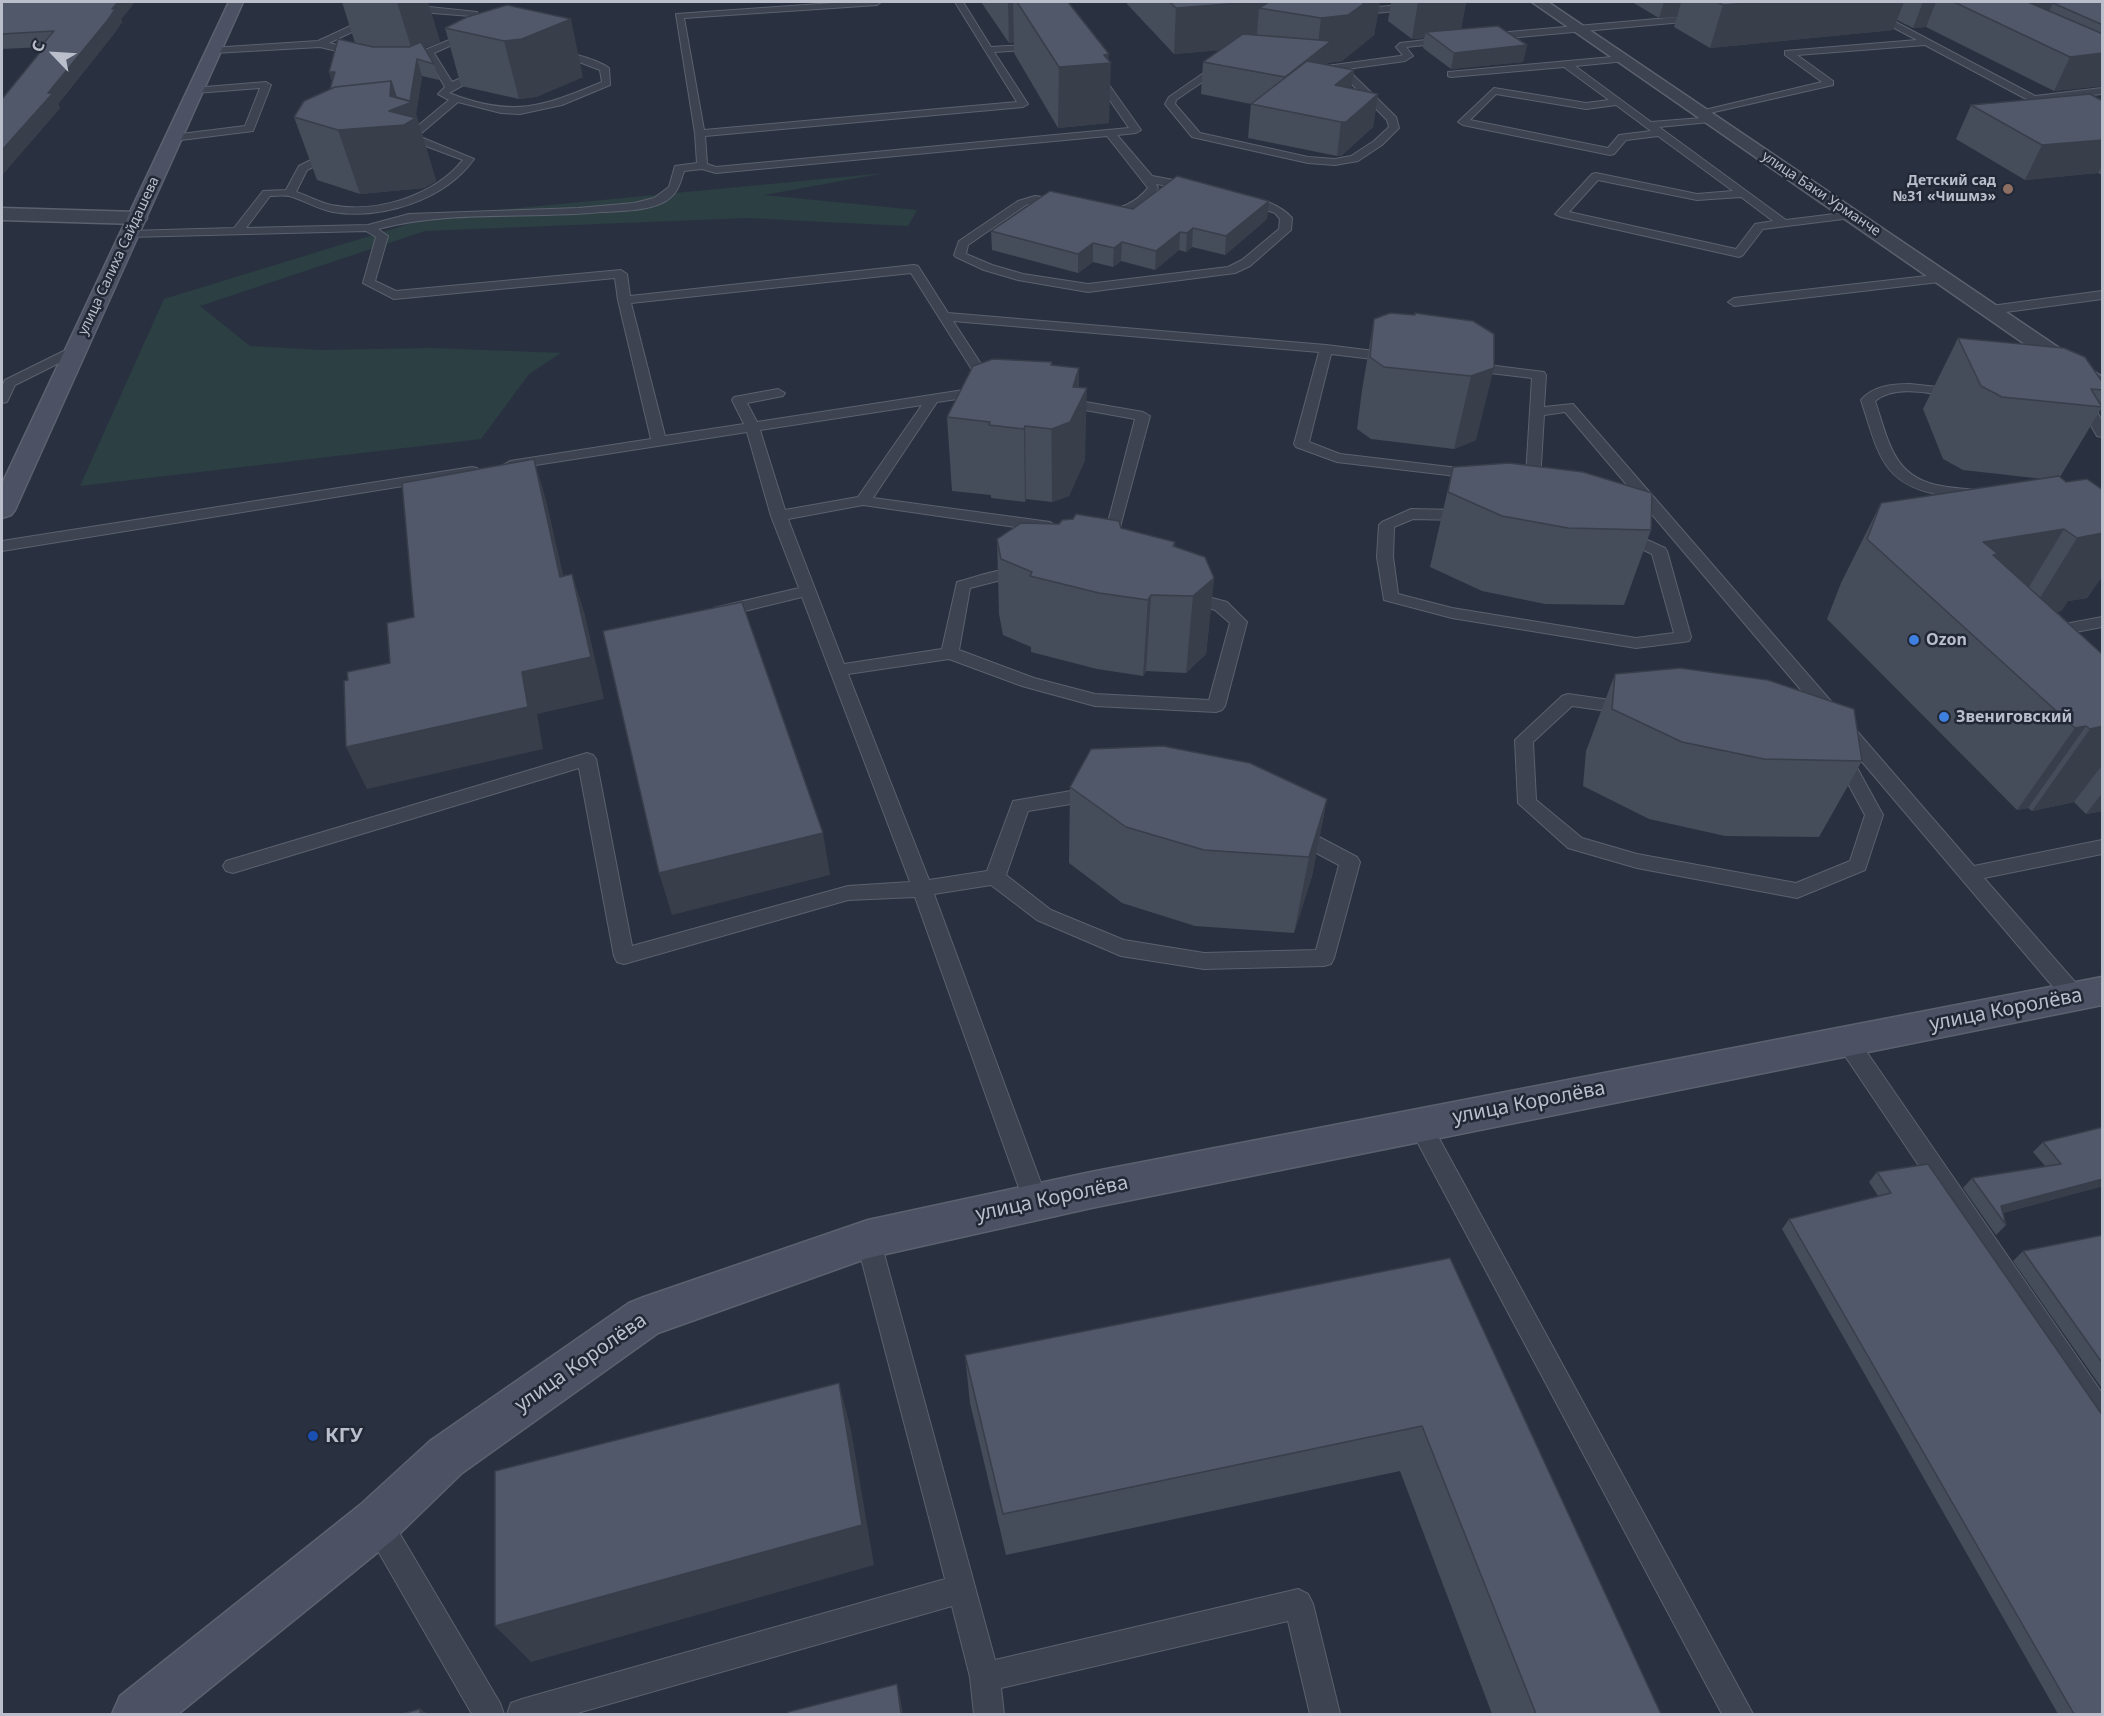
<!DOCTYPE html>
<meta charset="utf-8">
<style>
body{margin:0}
#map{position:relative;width:2104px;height:1716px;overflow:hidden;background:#293141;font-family:"Noto Sans",sans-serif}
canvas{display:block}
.frame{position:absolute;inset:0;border:3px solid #babfcb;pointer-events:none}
.north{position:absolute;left:24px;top:24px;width:60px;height:60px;-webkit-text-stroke:4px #222836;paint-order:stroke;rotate:295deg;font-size:16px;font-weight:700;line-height:24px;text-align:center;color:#babfcb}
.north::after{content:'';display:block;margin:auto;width:21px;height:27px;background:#babfcb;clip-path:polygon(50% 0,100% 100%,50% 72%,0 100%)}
</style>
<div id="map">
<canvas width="2104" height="1716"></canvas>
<div class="frame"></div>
<div class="north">С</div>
</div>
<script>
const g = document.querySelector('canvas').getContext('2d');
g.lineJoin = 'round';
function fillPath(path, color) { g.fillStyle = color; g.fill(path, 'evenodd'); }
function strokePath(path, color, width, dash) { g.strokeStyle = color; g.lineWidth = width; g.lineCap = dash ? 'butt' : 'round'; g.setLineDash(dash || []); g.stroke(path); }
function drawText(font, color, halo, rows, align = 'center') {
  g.font = font + ' "Noto Sans",sans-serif'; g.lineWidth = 5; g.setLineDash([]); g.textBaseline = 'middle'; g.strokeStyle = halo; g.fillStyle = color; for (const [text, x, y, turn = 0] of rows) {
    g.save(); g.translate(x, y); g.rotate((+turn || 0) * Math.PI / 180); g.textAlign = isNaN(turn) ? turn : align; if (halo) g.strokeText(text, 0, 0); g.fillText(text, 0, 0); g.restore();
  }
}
fillPath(new Path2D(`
 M885,173L764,195L917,210L908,226L746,218L425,231L200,306L250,346L321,350L431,348L561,353L529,374L481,439L80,486L164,299L435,216Z`), '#2c3f43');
const lane = new Path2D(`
 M848,2H881L877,5L684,18L704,130L1017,102L955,2H963L991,47L1043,44V48L1040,49L994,52L1028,104L1023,107L705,136L707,164L716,167L1129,128L1089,70L1094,67L1097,68L1141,130L1136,133L1117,135L1152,176L1195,184L1200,187L1195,190L1156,184L1158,188C1146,206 1125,221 1102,216V212C1121,208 1135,204 1148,188L1107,136L716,173L702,169L684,171C680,185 676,197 662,203C645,211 621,211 602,212C529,219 449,210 378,229L388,236L375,281L396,291L621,270L627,274L630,296L914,265L918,266L948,313L1326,345L1544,372L1546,375L1544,407L1573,404L1974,866L2102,840V854L1984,878L2082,990L2085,996L2082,1002L2074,1004L2066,1002L1565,412L1544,415L1540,481L1533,485L1337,462L1296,447L1294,444L1319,352L953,321L998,390L991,394L937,402L873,498L1050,522L1058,527L1050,532L863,505L788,519L844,664L942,649L957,582C973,578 1022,560 1033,572L1031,575L1009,578L970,588L959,650L1034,678L1095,694L1209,700L1230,623L1215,610L1180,599L1178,596L1180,593L1186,591L1227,602L1247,622L1225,706L1222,710L1216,712L1095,706L1022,686L949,659L848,674L929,880L987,871L1013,801L1094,787L1101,789L1103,794L1101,799L1028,811L1006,875L1051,910L1124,940L1204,953L1316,950L1339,865L1288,838L1285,833L1288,828L1295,826L1302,828L1357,857L1360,862L1334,958L1331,964L1324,966L1204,969L1121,956L1037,920L991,885L934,894L1048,1202L1044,1210L1036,1213L1028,1210L1024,1202L915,897L848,900L624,964L617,962L614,956L579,768L233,873L226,871L223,866L226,861L587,753L593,755L596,759L632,946L848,886L910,882L802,597L720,617L712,612L714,608L799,588L771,516L747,432L510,469L503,465L510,461L651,439L618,300L615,278L394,299L363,283L376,237L366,231L129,237L123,234L129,231L234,228L263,191L286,190L299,166L348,141L408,134L449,100L438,94L445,87L427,56L414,61H378L320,47L214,53L209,50L211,48L318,41L383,11L420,6L477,12L485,30L434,53L452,82L479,70L487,72L449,93C513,118 542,107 602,82L600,70L574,60L550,57L548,55C560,47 598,60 609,68L610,85L562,105L520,114L501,113L458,102L418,136L474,159C445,200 382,220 333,212C317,209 304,200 289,196C283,195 276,196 270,196L246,228L368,225L409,214L578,208L634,203L654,198L669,187L675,166L697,163L695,133L676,14ZM420,12L471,16L476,29L413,55H378L329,43L385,16ZM410,140L463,160C434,196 376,214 331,205C319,202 308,196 296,192L307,170L355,146ZM911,273L983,387L757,422L747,403L783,396L785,393L778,389L734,397L732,400L744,424L665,436L631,303ZM1331,354L1532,378L1526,476L1340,454L1309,442ZM922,405L858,497L785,510L760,430Z
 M1414,4L1418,7L1417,9L1354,15L1350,12L1354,9Z
 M1871,9L2035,96L2102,88V94L2030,101L1925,45L1797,55L1833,81V85L1701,115L1696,112L1822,82L1785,55V51L1917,40L1868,14V10Z
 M1702,15L1705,16V20L1486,40L1482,37L1486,34Z
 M1451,37L1456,40L1454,42L1406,47L1413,56L1405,61L1347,69L1396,117L1399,128L1382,145L1358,161L1335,165L1308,163L1192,137L1165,104L1169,97L1221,61H1227V65L1176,100L1175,104L1200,133L1308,157L1335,159L1351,156L1374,141L1389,127L1387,120L1338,70L1315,73L1312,72V68L1400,56L1403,55L1396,47L1400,43Z
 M1623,56L1626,57V61L1575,66L1651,122L1714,117L1715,119L1710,122L1659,127L1786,220L1851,212L1857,215L1851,218L1763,229L1743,255L1739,257L1561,217L1555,214L1557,212L1592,174L1596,173L1697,194L1733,191L1658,136L1626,140L1614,154L1610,155L1463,125L1458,122L1494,88L1586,103L1609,100L1564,67L1451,77L1448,76V72ZM1496,94L1586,109L1616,105L1651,131L1619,135L1608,148L1470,120ZM1598,180L1697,200L1741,197L1773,221L1755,224L1736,249L1569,212Z
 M266,82L271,85L253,131L173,141L168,138L173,135L245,126L260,88L196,93L193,92V88Z
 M1035,196L1063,200L1069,203C1058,210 1039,201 1026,205L968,245L966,254L992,265L1023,274L1088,284L1228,267L1242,260L1279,229L1280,219L1275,213L1240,201V197C1256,195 1282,206 1292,218L1291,230L1250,266L1235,273L1088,292L1018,280L984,270L956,257L954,255L959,241L1018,201Z
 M1944,274L1950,278L1948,281L1734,306L1728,302L1734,298Z
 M2102,291V299L1991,314L1985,310L1991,306Z
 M76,345L81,346L82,349L81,352L15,385L7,402L2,403V387L5,380Z
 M1910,384L1956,389L1963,393L1956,397C1930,394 1897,384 1875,401C1889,442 1893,478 1942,486C1956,489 1971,488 1984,492L1986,495L1984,498C1973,501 1959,498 1947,496C1882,487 1879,455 1861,400C1873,386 1892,384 1910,384Z
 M1062,398L1143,412L1150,416L1117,538L1100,539L1092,534L1095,531L1106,530L1135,419L1057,405L1055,402L1057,399Z
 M2086,400L2091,401L2102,421V437L2097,436L2079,404Z
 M472,467L477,468L479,471L477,474L2,551V541Z
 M1411,509L1505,511L1619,527L1665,548L1667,551L1691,637L1689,641L1683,642L1636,648L1452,618L1384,600L1377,557L1379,525L1382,522ZM1413,519L1505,521L1615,536L1652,554L1674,633L1636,638L1452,608L1398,594L1393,557L1394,527Z
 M2102,617V627L2049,637L2043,636L2041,632L2043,628L2049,627Z
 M1568,694L1805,728L1850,755L1883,815L1865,870L1797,898L1637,868L1568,848L1518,803L1515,740L1562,696ZM1572,706L1795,737L1837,763L1865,815L1850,861L1796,883L1637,854L1582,838L1536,800L1533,742Z
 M1847,1032L1855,1035L2102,1393V1428L2093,1424L1839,1047L1836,1041L1839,1035Z
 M1420,1115L1428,1118L1753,1714H1722L1412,1132L1409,1125L1412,1118Z
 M868,1228L877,1231L880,1239L995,1660L1298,1589L1308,1594L1313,1604L1340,1714H1310L1288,1621L1001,1688L1004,1714H974L970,1677L952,1606L574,1714H507L511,1703L522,1699L945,1579L856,1239L859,1231Z
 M377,1508L387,1512L500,1703L504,1714H472L367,1532L363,1522L367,1512Z`);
const street = new Path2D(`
 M1532,2H1548L2102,377V394L2094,392Z
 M2,208L137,212L144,214L147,218L144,222L137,224L2,220Z`);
const secondary = new Path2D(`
 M229,2H243L15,510L11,515L2,518V484Z
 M2102,977V1005L1091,1208L868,1258L658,1333L462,1473L394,1539L178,1714H112L120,1696L360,1505L430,1441L629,1303L644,1297L868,1220L1091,1172Z`);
strokePath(lane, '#5b616e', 2);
strokePath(street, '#5b616e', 3);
strokePath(secondary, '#5b616e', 3);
fillPath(lane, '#3d4351');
fillPath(street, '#3d4351');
fillPath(secondary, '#4c5263');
fillPath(new Path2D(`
 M2,2H135L121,19L122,22L113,35L58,104L60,108L2,175V99L43,48V47L2,49Z
 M342,2H428L440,42L424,48L434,64L439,80L422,76L416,114L436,181L424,188L360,194L317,180L294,117L330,89L332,81L329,72L355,43Z
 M981,2H1068L1109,60V123L1058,128L1014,53V43H1009Z
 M1127,2H1380L1374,35L1342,61L1328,63V65L1354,70L1351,88L1378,94L1373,127L1341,156H1337L1248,138L1251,104L1201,94L1203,62L1220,50L1174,54L1127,4Z
 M1391,2H1466L1461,29L1527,45L1523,62L1451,69L1423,48L1424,38L1412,39L1388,21Z
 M1632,2H2103V87L2102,86L2054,91L1926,27L1913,28L1897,20L1893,30L1710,48L1674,27L1677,17L1659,18Z
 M467,17L583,77L536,97L519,99L461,86L445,28Z
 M2103,101V176L2098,173L2025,180L1956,139L1971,105Z
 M1269,201L1267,219L1225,255L1192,247L1186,252L1179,250L1155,270L1121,261L1113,267L1093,262L1078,273L992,250L991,231L1133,209Z
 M1374,319L1473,321L1476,440L1454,449L1371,439L1357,429L1362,390Z
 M1958,338L2103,383V399L2100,404L2102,407L2060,477L2066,482L2103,490V575L2087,598L2068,601L2061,611L2057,612L2101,653L2103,652V811L2086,814L2074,802L2032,811L2028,808L2017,810L1827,619L1841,583L1881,503L2043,479L1963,470L1943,459L1923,409Z
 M1052,365L1079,368V387L1085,460L1069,496L1052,502L1026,499L1025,502L991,498V495L952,491L947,417Z
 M1453,467L1651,530L1624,605L1545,604L1482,591L1430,567Z
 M1121,528L1175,542V546L1214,578L1206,654L1186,673L1146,671L1143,676L1097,669L1031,652V647L1003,635L999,614L997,539Z
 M1615,674L1862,761L1819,837L1725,836L1649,819L1583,786L1586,751Z
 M1070,787L1327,799L1312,876L1294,933L1195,926L1122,903L1069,863Z
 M2103,1127V1186L2003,1213L2006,1225L1996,1235L1963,1188L1972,1178L2045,1166L2033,1152L2043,1142Z
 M1928,1164L2103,1714H2058L1782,1229L1789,1219L1878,1196L1869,1182L1877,1172Z
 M2103,1235V1390L2013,1261L2023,1251Z
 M1450,1258L1661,1714H1492L1400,1471L1006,1555L970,1403L965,1355Z`), '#454c5a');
fillPath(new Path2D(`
 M118,2H135L121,19L122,22L113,35L58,104L60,108L2,175V150L48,93Z
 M397,2H428L440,42L413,53Z
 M1008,2H1013L1014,43H1009Z
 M1206,2H1341L1259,8L1256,47L1174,54L1176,8Z
 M1366,2H1380L1374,35L1342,61L1328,63L1327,73L1285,77L1317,53L1321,18Z
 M1418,2H1466L1460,34L1426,32L1424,38L1412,39Z
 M1664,2H1681L1677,17L1659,18Z
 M1717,2H1904L1893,30L1710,48L1723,5Z
 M1923,2H1936L1926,27L1913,28Z
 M2026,2H2080L2053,3L2043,24Z
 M571,19L583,77L536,97L519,99L504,41Z
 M1527,45L1523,62L1451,69L1454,53Z
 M2103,53L2102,86L2054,91L2070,57Z
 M1109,54L1108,63H1111L1109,123L1058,128L1059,67L1104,55Z
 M417,59L422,76L416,114L436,181L424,188L360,194L338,130L390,96L391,81Z
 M1354,70L1349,102L1335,85Z
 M329,72H335V89Z
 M1378,94L1373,127L1341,156H1337L1341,122Z
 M2103,140V164L2098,173L2025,180L2042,145Z
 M1269,201L1267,219L1225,255L1226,236Z
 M1193,228L1192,247L1186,252L1187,233Z
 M1180,232L1179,250L1155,270L1156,251Z
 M1122,242L1121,261L1113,267L1114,248Z
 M1093,243V262L1078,273V254Z
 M1052,362V429L1073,387L1079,368V405L1087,388L1085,460L1069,496L1052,502L1051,365Z
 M1494,368L1476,440L1454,449L1471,376Z
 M1025,426L1026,499L1025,502L1024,429Z
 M534,459L546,500L573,618L560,577Z
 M2103,527V575L2087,598L2068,601L2061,611L2027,619L2077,538Z
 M2064,529L2015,610L1983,542Z
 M572,574L585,615L604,699L537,714L543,749L367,789L346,747L522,672Z
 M1214,578L1206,654L1186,673L1193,596Z
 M1151,595L1146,671L1143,676L1148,600Z
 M2086,726L2028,808L2017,810L2075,728Z
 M2103,726V764L2074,802L2032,811L2090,729Z
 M2103,792V811L2086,814Z
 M1327,799L1312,876L1294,933L1309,857Z
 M823,833L830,875L672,915L659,873Z
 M2103,1179V1186L1998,1214L2001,1206Z
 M839,1383L851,1430L874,1565L531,1662L495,1626Z
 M897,1684L900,1697L903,1714H901Z
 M420,1709L428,1714H420Z`), '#383e4a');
const building = new Path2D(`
 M2,2H118L112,9L116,8L107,21L48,93H53L2,150V99L46,45H42L54,31L2,34Z
 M1017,2H1068L1109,54L1104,55L1111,63L1059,67Z
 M1170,2H1253L1176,8Z
 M1269,2H1366L1348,15L1321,18L1259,8Z
 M1717,2H1759L1723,5Z
 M1954,2H2028L2103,34V53L2070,57Z
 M2066,2H2103V25L2053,3Z
 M507,5L571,19L522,39L504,41L445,28L467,17Z
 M1498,26L1527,45L1454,53L1426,32Z
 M1243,34L1331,41L1285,77L1203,62Z
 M338,39L373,47H409L421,42L434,64L417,59L410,101L396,97L391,81L335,87L330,89L335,72H329Z
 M1307,61L1354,70L1335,85L1378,94L1346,122H1341L1251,104Z
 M391,81L390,96L412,102L389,111L416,118L404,125L338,130L294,117L304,101L335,87Z
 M2090,94L2103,101V140L2042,145L1971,105Z
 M1177,176L1269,201L1226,236L1193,228L1187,233L1180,232L1156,251L1122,242L1114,248L1093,243L1078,254L991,231L1050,191L1133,209Z
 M1390,313L1415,315V313L1473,321L1494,334V368L1471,376L1384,367L1370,357L1374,319Z
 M1958,338L2064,348L2085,357L2103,383V390L2091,389L2102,407L2002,397L1981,386Z
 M993,359L1052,362L1051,365L1079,368L1073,387L1087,388L1070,422L1052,429L1025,426L1024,429L989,425L990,422L947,417L973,366Z
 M534,459L560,577L572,574L591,657L522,672L528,707L346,747L344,681L348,680L347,672L390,663L387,623L414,617L402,483Z
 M1509,463L1583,472L1652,493L1651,530L1568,528L1502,516L1448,492L1453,467Z
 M2059,476L2066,482L2087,479L2103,490V533L2077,538L2064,529L1983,542L1998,554L1993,555L2101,653L2103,652V726L2090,729L2086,726L2075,728L1867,539L1881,503Z
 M1076,514L1119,521L1121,528L1175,542L1173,546L1205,557L1214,578L1193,596L1151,595L1148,600L1099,593L1030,576L1032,572L1001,559L997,539L1021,523L1059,524L1062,520L1073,519Z
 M742,602L823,833L659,873L603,631Z
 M1680,668L1768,680L1854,709L1862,761L1764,759L1682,742L1612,709L1615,674Z
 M1163,746L1250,763L1327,799L1309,857L1204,850L1126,827L1070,787L1091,749Z
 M2103,1127V1179L2001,1206L2006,1225L1972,1178L2061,1164L2043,1142Z
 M1928,1164L2103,1416V1714H2074L1789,1219L1891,1193L1877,1172Z
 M2103,1235V1364L2023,1251Z
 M1450,1258L1661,1714H1536L1422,1426L1003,1514L965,1355Z
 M839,1383L862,1525L495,1626V1471Z
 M897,1684L901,1714H788V1712Z
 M420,1709V1714H402Z`);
fillPath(building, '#505869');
strokePath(building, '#383e4a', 1.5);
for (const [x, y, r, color] of [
 [2008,189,6,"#8d6e63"],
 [1914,640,6,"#3f7fe0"],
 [1944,717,6,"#3f7fe0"],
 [313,1436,6,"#1a4fb4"]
]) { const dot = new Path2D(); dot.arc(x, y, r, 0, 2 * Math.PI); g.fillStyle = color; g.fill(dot); strokePath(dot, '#222836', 2); }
drawText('bold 14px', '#babfcb', '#222836', [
 ["Детский сад",1996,181],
 ["№31 «Чишмэ»",1996,197]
], 'right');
drawText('14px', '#babfcb', '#222836', [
 ["улица Баки Урманче",1821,194,34],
 ["улица Салиха Сайдашева",119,256,-65]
]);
drawText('bold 16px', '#babfcb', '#222836', [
 ["Ozon",1926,640],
 ["Звениговский",1956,717]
], 'left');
drawText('20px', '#babfcb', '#222836', [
 ["улица Королёва",2006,1010,-11],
 ["улица Королёва",1529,1103,-11],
 ["улица Королёва",1052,1199,-12],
 ["улица Королёва",581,1363,-35]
]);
drawText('bold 20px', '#babfcb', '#222836', [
 ["КГУ",325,1436]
], 'left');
</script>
